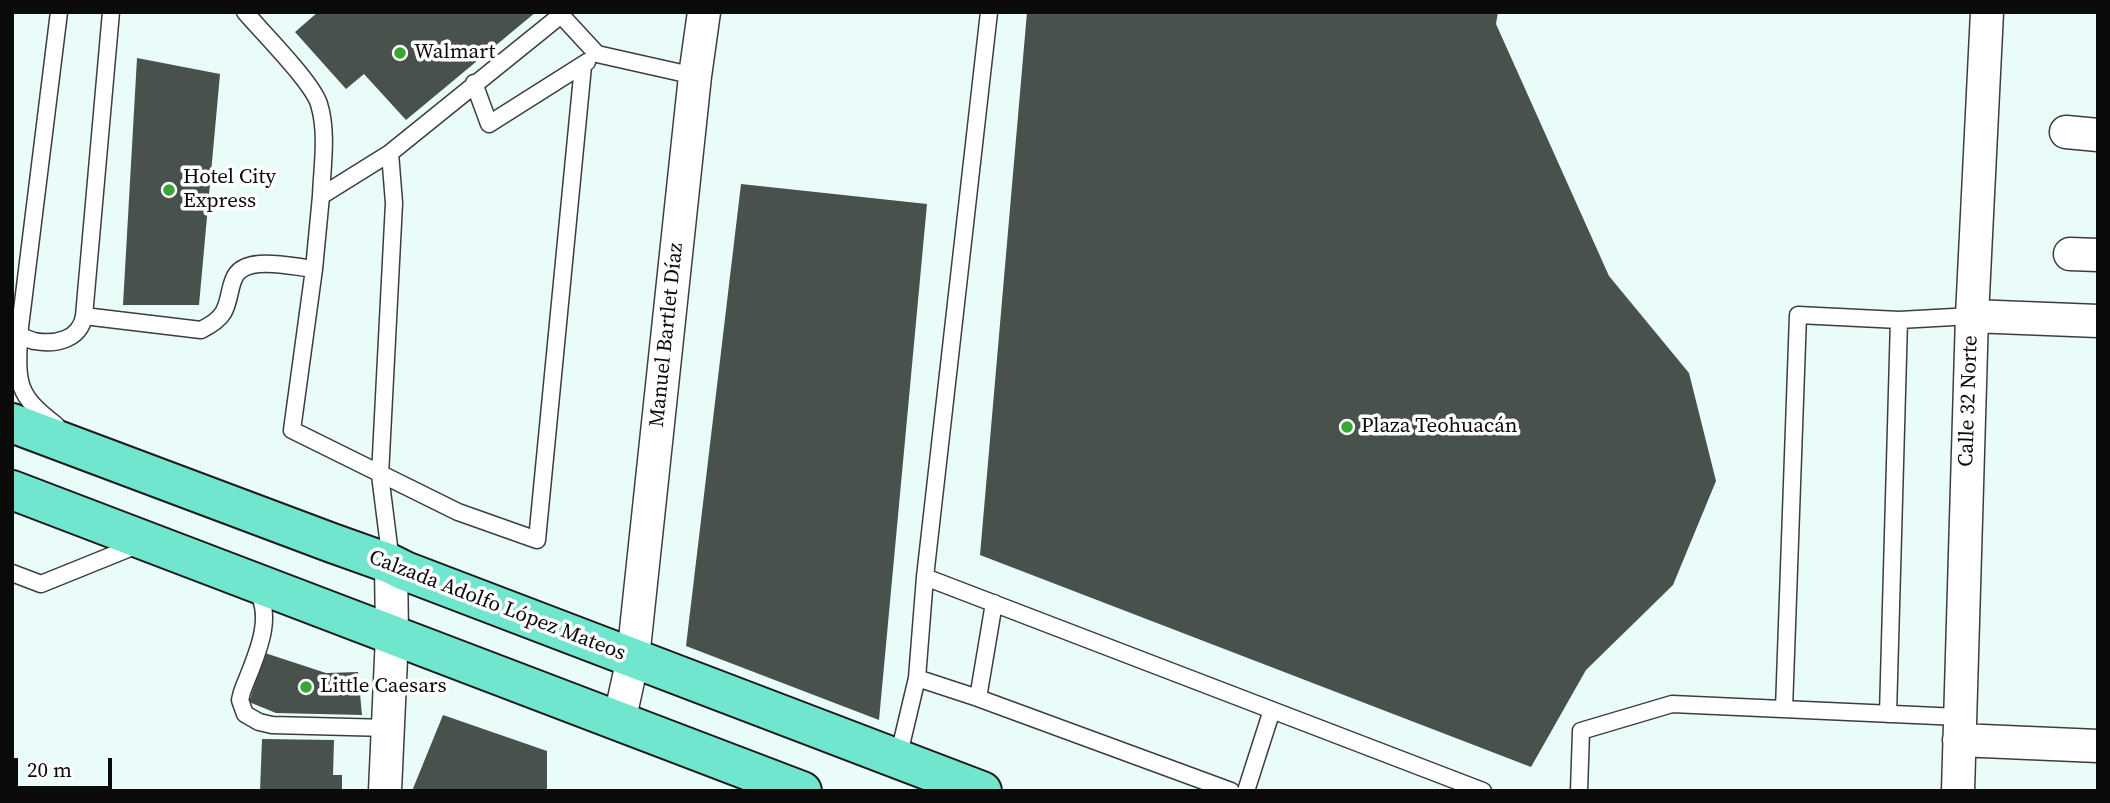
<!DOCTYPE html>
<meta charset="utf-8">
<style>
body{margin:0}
#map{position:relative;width:2110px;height:803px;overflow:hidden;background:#eafcf9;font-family:"Source Serif 4",serif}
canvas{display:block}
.frame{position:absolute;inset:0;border:14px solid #0a0a0a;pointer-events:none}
.scale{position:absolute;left:14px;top:758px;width:98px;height:32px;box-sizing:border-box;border:4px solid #0a0a0a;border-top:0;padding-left:9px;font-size:21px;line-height:24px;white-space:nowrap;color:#0a0a0a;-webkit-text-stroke:5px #fff;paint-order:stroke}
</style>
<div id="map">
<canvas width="2110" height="803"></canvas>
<div class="frame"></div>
<div class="scale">20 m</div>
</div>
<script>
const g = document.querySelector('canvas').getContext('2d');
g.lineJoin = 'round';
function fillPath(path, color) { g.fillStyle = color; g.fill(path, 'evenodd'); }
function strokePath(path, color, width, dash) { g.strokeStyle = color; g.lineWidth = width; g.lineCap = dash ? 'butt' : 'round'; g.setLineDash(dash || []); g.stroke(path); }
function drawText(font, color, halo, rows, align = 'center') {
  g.font = font + ' "Source Serif 4",serif'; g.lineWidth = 7; g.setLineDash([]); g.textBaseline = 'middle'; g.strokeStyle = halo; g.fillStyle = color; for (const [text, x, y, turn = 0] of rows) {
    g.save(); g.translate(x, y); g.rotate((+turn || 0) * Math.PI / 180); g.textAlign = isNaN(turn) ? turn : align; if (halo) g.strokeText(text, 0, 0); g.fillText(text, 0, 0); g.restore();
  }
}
fillPath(new Path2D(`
 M318,12H536L406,120L364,74L346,89L295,32Z
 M1027,12H1498L1496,24L1609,276L1689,373L1716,481L1673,585L1586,670L1531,767L980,555Z
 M137,58L220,74L199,305H123Z
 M741,184L927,204L879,720L686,646Z
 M265,653L326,673L358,672L362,715L276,713L249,702Z
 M443,715L547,751V791H412Z
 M262,739L334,740L333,775H342V791H260Z`), '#48514c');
const service = new Path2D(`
 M245,12C263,33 312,82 319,104C328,133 322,167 321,196
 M583,66L537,540L458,512L292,430L314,269L321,196L390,153L561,15L597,54L695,76
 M474,83L489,124L587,62
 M390,153L394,203L380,475L391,562
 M84,316L111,12
 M1899,320L1972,316
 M12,333C19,335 27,339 34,341C55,345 80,340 84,316L201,330C209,326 218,321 223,313C235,293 224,267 259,264C276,262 296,267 314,269
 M56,425C16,395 17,383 19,335L59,12
 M12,573L41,584L140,544
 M925,577L1483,791
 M254,587C278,616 253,662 242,692L240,700L245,714L259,722L272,725L388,728
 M917,678L978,698L1231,791
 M978,698L994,603
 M1784,709L1798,315L1899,320L1888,714
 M898,758L917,678L925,577L989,12
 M1246,791L1272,710
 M1579,791L1581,731L1672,704L1959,717`);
const minor = new Path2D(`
 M2066,132L2098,135
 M2070,254L2098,255
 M1972,316L2098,321
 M619,722L633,658L695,76L704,12
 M1959,740L2098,746
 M385,791L392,636L391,564
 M1958,791L1972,316L1987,12`);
const primary = new Path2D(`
 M12,423L332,543L391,564L405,571L982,791
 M12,490L802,791`);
strokePath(service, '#3d3d3d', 19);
strokePath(minor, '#3d3d3d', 35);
strokePath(primary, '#1b1b1b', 42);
strokePath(service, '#fff', 16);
strokePath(minor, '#fff', 32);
strokePath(primary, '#71e6cf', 38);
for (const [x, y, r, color] of [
 [400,53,7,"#36a636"],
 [169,190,7,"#36a636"],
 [1347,427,7,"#36a636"],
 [306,687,7,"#36a636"]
]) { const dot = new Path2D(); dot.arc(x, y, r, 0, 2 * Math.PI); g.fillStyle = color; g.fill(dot); strokePath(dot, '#fff', 2.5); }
drawText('21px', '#0a0a0a', '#fff', [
 ["Walmart",414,53],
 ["Hotel City",183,178],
 ["Express",183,202],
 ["Plaza Teohuacán",1361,427],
 ["Little Caesars",320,687]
], 'left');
drawText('21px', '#0a0a0a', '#fff', [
 ["Manuel Bartlet Díaz",667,335,-84],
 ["Calle 32 Norte",1969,401,-88],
 ["Calzada Adolfo López Mateos",497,606,21]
]);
</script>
